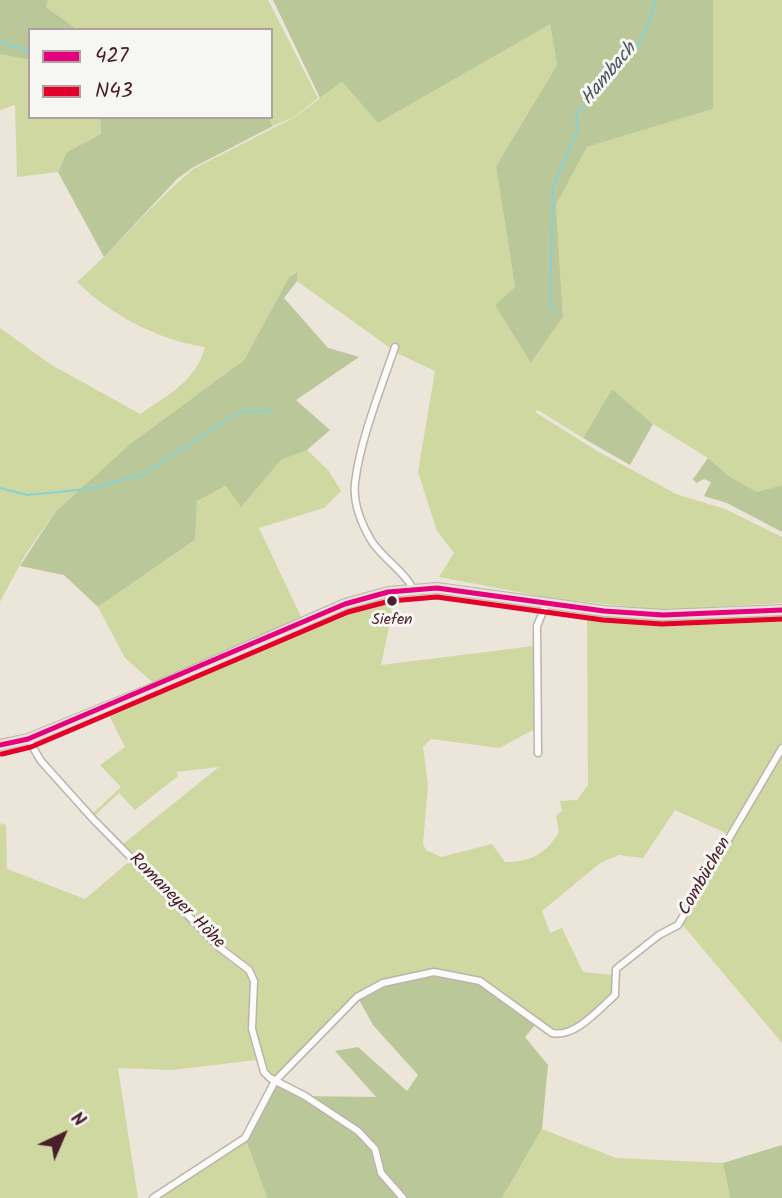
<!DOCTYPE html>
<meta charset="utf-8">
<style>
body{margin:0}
#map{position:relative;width:782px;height:1198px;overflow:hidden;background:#ebe5da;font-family:Kalam,sans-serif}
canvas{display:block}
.legend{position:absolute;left:28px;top:28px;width:245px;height:91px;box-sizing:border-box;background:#f6f6f2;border:2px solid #b1a0a2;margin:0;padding:9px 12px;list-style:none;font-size:21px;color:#4a1f2b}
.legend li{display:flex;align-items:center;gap:14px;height:35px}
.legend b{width:35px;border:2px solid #b1a0a2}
.north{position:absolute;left:28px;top:1100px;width:70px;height:70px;-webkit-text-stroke:5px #f6f6f2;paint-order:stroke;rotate:44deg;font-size:19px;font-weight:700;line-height:28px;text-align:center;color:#4a1f2b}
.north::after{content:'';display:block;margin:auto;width:24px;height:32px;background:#4a1f2b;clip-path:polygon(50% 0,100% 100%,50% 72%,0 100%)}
</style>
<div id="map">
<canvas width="782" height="1198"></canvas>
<ul class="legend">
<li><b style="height:9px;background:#e5007d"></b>427</li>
<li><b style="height:9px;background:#e4002b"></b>N43</li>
</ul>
<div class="north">N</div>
</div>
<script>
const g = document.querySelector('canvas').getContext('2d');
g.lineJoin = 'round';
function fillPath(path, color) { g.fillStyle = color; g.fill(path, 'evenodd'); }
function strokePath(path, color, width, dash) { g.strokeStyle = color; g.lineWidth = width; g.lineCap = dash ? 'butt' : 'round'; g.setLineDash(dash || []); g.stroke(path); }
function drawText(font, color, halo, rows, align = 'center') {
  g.font = font + ' Kalam,sans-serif'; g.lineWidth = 6; g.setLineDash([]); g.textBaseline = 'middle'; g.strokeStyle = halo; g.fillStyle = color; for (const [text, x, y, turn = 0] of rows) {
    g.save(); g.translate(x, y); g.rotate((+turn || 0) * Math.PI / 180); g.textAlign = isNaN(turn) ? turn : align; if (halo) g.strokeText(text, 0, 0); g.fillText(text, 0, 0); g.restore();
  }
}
fillPath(new Path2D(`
 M48,0H268L318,98L294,117L273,126L268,117H271V30H78L46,7Z
 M713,0H782V485L757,492L730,477L708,458L653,424L612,389L583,438L538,410L535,412L597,451L676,494L725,509L782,537V603L661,610L550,598L439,577L454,553L437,531L418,472L435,371L397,353L297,281L296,272L289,277L244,360L130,444L56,511L25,555L0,602V328L50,364L140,414C167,396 197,380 205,347C158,340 111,315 77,282C118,246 152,203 193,169L295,117L342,82L378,123L550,23L557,65L496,166L515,287L495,305L532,362L563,317L556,205L587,147L713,109Z
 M0,54L30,60V117H100L101,134L67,152L58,172L17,177L15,105L0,110Z
 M307,450L328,470L341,491L324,508L259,528L301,617L157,686L125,658L98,607L194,541L197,501L227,486L241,506L281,460Z
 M378,601L389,605L392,612L381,665L534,646L535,729L499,748L431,739L423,747L428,785L423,844L426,850L441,857L492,844L505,862C530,862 545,855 559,832L556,816L562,811L560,801L577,800L588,785L587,615L782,614V746L730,835L675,810L643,858L619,855L600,863L542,911L550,933L562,928L583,972L613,975L615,995C588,1017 572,1045 537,1022L357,996L277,1083L261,1057L253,1013L254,974L214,940L123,844L219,767L176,772L178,776L135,810L119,793L93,817L91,815L121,787L100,765L125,747L109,715L163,693L159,688L345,608Z
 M782,753V1043L681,923Z
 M0,823L6,825L7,869L85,899L131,860L245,968L251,984L248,1018L256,1060L172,1070L118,1068L138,1198H0Z
 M542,1129L616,1158L723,1163L730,1198H502Z
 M246,1140L267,1198H160L237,1147Z`), '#cfd8a0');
fillPath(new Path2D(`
 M0,0H48L46,7L78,30H30V60L0,54Z
 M273,0H713V109L587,147L556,205L563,317L531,363L495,305L515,287L496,166L557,65L550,24L378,123L342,82L320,98Z
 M100,117H268L273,126L192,168L177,179L104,257L58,172L67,152L101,134Z
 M297,272V281L284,298L328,348L359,357L296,400L330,430L307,450L281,460L241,507L226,486L197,501L195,540L98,607L64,575L20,566L56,511L130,444L244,360L289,277Z
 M612,389L653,424L630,465L583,438Z
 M708,458L730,477L757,492L782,485V532L727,503L704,496L711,482L704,479L696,483L693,479Z
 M434,974L481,983L536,1024L525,1037L548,1065L542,1129L502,1198H267L246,1140L277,1085L297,1096L376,1097L335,1051L358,1047L407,1091L418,1075L373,1025L358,998L383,984Z
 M782,1145V1198H730L723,1163Z`), '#bac899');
strokePath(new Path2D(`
 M0,42L30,51
 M555,313L550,305L553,187L578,129L576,114C605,81 651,47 654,0
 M0,488L27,495L87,489L142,475L239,412L273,410`), '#87d1d6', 2);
const street = new Path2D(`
 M395,347C381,388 360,440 355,483C353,502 361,523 371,540C380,556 408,575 412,588
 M28,739L41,761L93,819L220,948L249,970L254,981L252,1029L264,1072L270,1078L305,1096L358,1131L375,1149L381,1173L403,1198
 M538,753L537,626L547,602
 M153,1198L245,1138L275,1081L357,997L383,983L434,972L480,981L552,1033C575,1038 599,1009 615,995L616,969L659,935L678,925L782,748`);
const primary = new Path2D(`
 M0,745L28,739L156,687L345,604L388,592L437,588L604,611L663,615L782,610`);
strokePath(street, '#bbb4ad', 9);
strokePath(primary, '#bbb4ad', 12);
strokePath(street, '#fcfbf9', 6);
strokePath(primary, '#e8e2d6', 10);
strokePath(new Path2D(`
 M0,745L28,739L345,604L388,592L437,588L604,611L663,615L782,610`), '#e5007d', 5);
strokePath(new Path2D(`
 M2,754L31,747L348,612L390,601L437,597L603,620L662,624L782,619`), '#e4002b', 5);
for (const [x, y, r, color] of [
 [392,601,6,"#4a1f2b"]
]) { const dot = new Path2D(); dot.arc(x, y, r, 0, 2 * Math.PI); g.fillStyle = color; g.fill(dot); strokePath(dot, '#f6f6f2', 2.5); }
drawText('16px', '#4a1f2b', '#f6f6f2', [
 ["Siefen",392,621]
]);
drawText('18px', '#4a1f2b', '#f6f6f2', [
 ["Combüchen",706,877,-60],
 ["Romaneyer Höhe",176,902,45]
]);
drawText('italic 19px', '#4f525e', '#f6f6f2', [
 ["Hambach",610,75,-50]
]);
</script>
